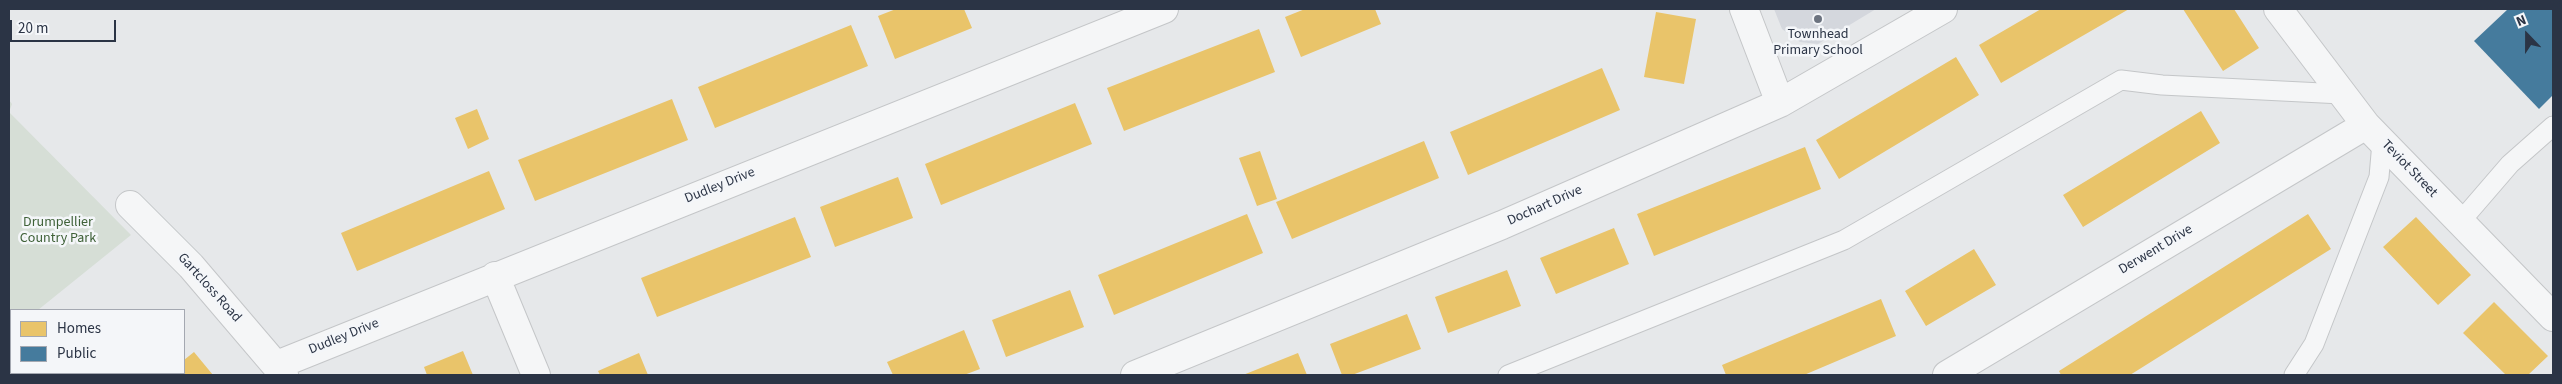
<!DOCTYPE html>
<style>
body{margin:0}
#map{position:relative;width:2562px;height:384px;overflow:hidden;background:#e6e8ea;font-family:"Source Sans 3",sans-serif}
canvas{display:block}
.frame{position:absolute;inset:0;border:10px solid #2b3445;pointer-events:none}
.legend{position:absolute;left:10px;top:309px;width:175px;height:65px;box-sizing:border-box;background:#f4f6f9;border:1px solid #a4a8b1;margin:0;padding:6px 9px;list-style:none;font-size:15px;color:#2b3445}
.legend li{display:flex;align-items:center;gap:10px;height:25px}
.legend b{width:25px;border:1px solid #a4a8b1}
.north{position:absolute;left:2502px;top:10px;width:50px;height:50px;-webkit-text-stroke:4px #f4f6f9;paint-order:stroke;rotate:338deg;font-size:14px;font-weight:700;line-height:20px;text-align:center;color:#2b3445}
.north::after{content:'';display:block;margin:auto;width:18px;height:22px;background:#2b3445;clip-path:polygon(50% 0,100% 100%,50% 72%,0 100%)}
.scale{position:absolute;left:10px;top:20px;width:106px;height:22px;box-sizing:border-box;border:2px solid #2b3445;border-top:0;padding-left:6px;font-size:15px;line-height:18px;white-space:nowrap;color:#2b3445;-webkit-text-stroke:4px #f4f6f9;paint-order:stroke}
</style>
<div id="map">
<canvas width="2562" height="384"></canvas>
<div class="frame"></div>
<ul class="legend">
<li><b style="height:14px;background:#e9c46a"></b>Homes</li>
<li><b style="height:14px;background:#457b9d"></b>Public</li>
</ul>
<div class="north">N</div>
<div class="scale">20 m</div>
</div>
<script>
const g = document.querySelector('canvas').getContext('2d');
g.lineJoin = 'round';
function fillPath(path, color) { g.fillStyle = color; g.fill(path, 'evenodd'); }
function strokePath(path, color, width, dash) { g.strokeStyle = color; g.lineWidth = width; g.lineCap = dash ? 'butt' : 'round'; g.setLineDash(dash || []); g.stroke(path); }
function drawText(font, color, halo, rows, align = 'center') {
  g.font = font + ' "Source Sans 3",sans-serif'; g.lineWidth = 5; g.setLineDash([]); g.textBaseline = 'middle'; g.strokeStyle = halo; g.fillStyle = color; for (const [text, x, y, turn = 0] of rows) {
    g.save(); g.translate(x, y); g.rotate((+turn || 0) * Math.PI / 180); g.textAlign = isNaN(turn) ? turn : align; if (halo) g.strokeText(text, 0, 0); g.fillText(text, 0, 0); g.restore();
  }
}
fillPath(new Path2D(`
 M1774,9H1876L1818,44L1800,42L1782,29Z`), '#d4d7dd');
fillPath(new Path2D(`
 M9,100L12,104L9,112L131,235L38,310H11V332L9,334Z`), '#d6ded6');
fillPath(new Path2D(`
 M896,9H964L972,28L895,59L878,16Z
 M1305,9H1375L1381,24L1301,57L1285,17Z
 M2041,9H2129L2001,83L1979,45Z
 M2183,9H2234L2259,48L2223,71Z
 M1656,12L1696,19L1684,84L1644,77Z
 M851,25L868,66L715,128L698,87Z
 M1259,29L1275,72L1124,131L1107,88Z
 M1956,57L1979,95L1839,179L1816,140Z
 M1602,68L1620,110L1468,175L1450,132Z
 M672,99L688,140L535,201L518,160Z
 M1075,103L1092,144L941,205L925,164Z
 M477,109L489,139L468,149L455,118Z
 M2201,111L2220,143L2083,227L2063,195Z
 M1424,141L1439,178L1292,239L1276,202Z
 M1805,147L1821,189L1654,256L1637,214Z
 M1260,151L1277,199L1257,206L1239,158Z
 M489,171L505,209L357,271L341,233Z
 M898,177L913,218L835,247L820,207Z
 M1247,214L1263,253L1114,315L1098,275Z
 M2308,214L2331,249L2130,375H2061L2059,371Z
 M795,217L811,257L657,317L641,278Z
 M2416,217L2471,275L2438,305L2383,247Z
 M1614,228L1629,264L1556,294L1540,258Z
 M1974,249L1996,285L1926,326L1905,291Z
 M1507,270L1521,306L1448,333L1435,297Z
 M1070,290L1084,327L1006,357L992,320Z
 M1881,299L1896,336L1804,375H1726L1722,365Z
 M2494,302L2548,356L2528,375H2506L2463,333Z
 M1407,314L1421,349L1352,375H1342L1330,344Z
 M964,330L980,369L964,375H893L887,362Z
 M463,351L473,375H427L424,367Z
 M194,352L213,375H166L169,373H184V360Z
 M639,353L648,375H600L598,371Z
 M1298,353L1307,375H1243Z`), '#e9c46a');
fillPath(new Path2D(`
 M2508,9H2553V95L2539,109L2474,41Z`), '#457b9d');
const lane = new Path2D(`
 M2460,222L2510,164L2553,126
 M1508,375L1844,240L2121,80L2162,85L2342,94
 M2294,375L2314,344L2379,177L2382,142`);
const street = new Path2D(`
 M1744,9L1780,103
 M2278,9L2366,125L2553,317
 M130,205L191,266L284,375
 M495,276L536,375
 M277,365L1164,9
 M1135,375L1502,225L1780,103L1943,9
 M1947,375L2366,125`);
strokePath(lane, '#c4c6c8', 21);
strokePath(street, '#c4c6c8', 30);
strokePath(lane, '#f5f6f7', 19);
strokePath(street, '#f5f6f7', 28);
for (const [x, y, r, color] of [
 [1818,19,5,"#6c737f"]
]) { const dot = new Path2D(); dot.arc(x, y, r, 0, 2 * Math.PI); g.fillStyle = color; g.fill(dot); strokePath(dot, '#f4f6f9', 2); }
drawText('14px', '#2b3445', '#f4f6f9', [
 ["Townhead",1818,35],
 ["Primary School",1818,51]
]);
drawText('14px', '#2b3445', '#f4f6f9', [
 ["Teviot Street",2409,169,46],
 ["Dudley Drive",720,186,-22],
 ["Dochart Drive",1545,206,-24],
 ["Derwent Drive",2156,250,-31],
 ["Gartcloss Road",209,288,48],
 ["Dudley Drive",344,337,-22]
]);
drawText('14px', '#3f6138', '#f4f6f9', [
 ["Drumpellier",58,223],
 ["Country Park",58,239]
]);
</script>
